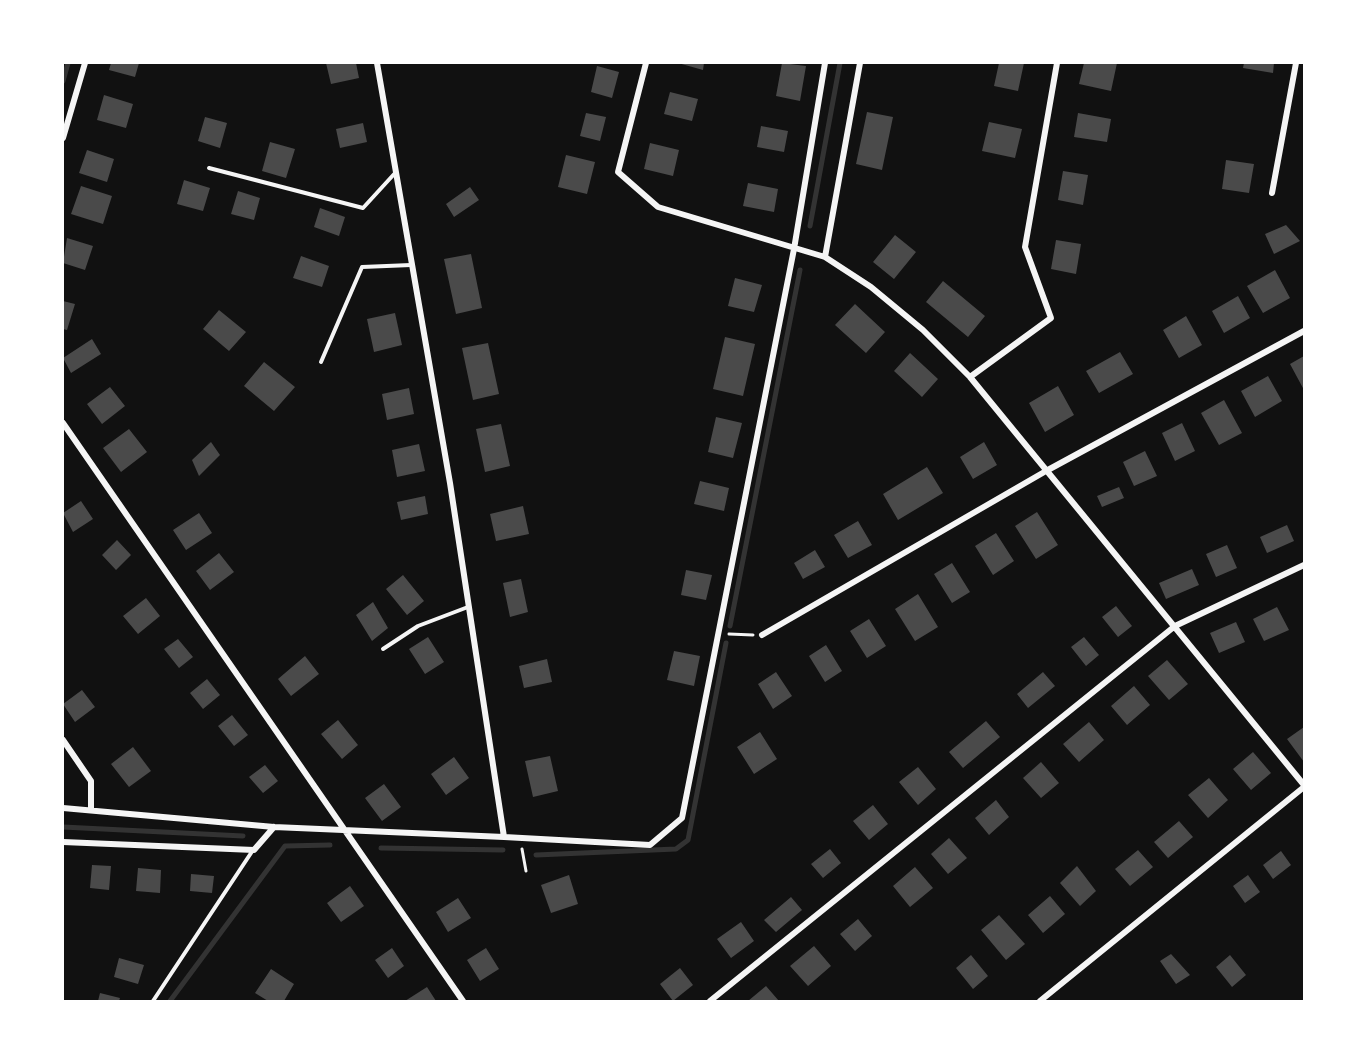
<!DOCTYPE html>
<style>
body{margin:0}
#map{position:relative;width:1367px;height:1064px;overflow:hidden;background:#111;font-family:"Roboto Condensed",sans-serif}
canvas{display:block}
.frame{position:absolute;inset:0;border:64px solid #fff;pointer-events:none}
</style>
<div id="map">
<canvas width="1367" height="1064"></canvas>
<div class="frame"></div>
</div>
<script>
const g = document.querySelector('canvas').getContext('2d');
g.lineJoin = 'round';
function strokePath(path, color, width, dash) { g.strokeStyle = color; g.lineWidth = width; g.lineCap = dash ? 'butt' : 'round'; g.setLineDash(dash || []); g.stroke(path); }
function fillPath(path, color) { g.fillStyle = color; g.fill(path, 'evenodd'); }
strokePath(new Path2D(`
 M63,81L68,63
 M810,226L840,63
 M730,626L800,270
 M63,827L243,836
 M381,848L503,850
 M536,855L676,849L688,840L726,643
 M170,1001L285,846L330,845`), '#333', 5);
fillPath(new Path2D(`
 M111,63H139L135,77L109,70Z
 M326,63H356L359,78L331,84Z
 M678,63H704L703,70Z
 M782,63L806,66L800,101L776,96Z
 M999,63H1024L1018,91L994,86Z
 M1084,63H1117L1111,91L1079,84Z
 M1244,63H1274L1273,73L1243,68Z
 M597,66L619,72L612,98L591,92Z
 M670,92L698,99L692,121L664,114Z
 M104,95L133,104L126,128L97,120Z
 M867,112L893,117L882,170L856,164Z
 M586,113L606,117L600,141L580,136Z
 M1078,113L1111,119L1107,142L1074,137Z
 M205,117L227,123L220,148L198,141Z
 M989,122L1022,129L1015,158L982,151Z
 M363,123L367,142L340,148L336,129Z
 M761,126L788,131L784,152L757,147Z
 M270,142L295,149L286,178L262,171Z
 M650,143L679,150L673,176L644,169Z
 M87,150L114,159L107,182L79,173Z
 M566,155L595,162L587,194L558,187Z
 M1226,160L1254,164L1249,193L1222,189Z
 M1063,171L1088,175L1083,205L1058,200Z
 M184,180L210,188L203,211L177,204Z
 M748,183L778,189L774,212L743,206Z
 M81,186L112,196L103,224L71,214Z
 M470,187L479,200L454,217L446,204Z
 M238,191L260,198L254,220L231,214Z
 M320,208L345,217L339,236L314,227Z
 M1286,225L1300,241L1274,254L1265,234Z
 M895,235L916,252L894,279L873,262Z
 M67,238L93,246L85,270L63,263Z
 M1056,240L1081,244L1076,274L1051,269Z
 M471,254L482,308L456,314L444,259Z
 M301,256L329,266L322,287L293,278Z
 M1275,270L1290,298L1263,313L1247,286Z
 M735,278L762,285L754,312L728,306Z
 M943,281L985,316L968,337L926,302Z
 M1238,296L1250,318L1224,333L1212,311Z
 M63,301L75,304L67,330L63,329Z
 M855,304L885,332L866,353L835,325Z
 M219,310L246,332L229,351L203,329Z
 M395,313L402,345L374,352L367,319Z
 M1186,316L1202,345L1179,358L1163,330Z
 M725,337L755,344L743,396L713,389Z
 M92,339L101,354L71,373L63,358Z
 M488,343L499,394L473,400L462,348Z
 M1120,352L1133,374L1099,393L1086,371Z
 M910,353L938,379L922,397L894,371Z
 M1304,356V390L1290,364Z
 M264,362L295,387L274,411L244,386Z
 M1268,376L1282,401L1255,417L1241,391Z
 M1058,386L1074,415L1045,432L1029,403Z
 M110,387L125,406L102,424L87,404Z
 M409,388L414,414L387,420L382,394Z
 M1224,400L1242,433L1219,445L1201,413Z
 M716,417L742,423L733,458L708,452Z
 M1182,423L1195,451L1175,461L1162,433Z
 M501,424L510,466L485,472L476,429Z
 M129,429L147,452L121,472L103,448Z
 M211,442L220,455L199,476L192,460Z
 M984,442L997,465L973,479L960,457Z
 M419,444L425,471L397,477L392,450Z
 M1145,451L1157,476L1134,486L1123,462Z
 M927,467L943,493L898,520L883,494Z
 M700,481L729,488L724,511L694,504Z
 M1119,487L1124,498L1102,507L1097,496Z
 M425,496L428,514L401,520L397,502Z
 M81,501L93,519L73,532L63,513Z
 M523,506L529,534L496,541L490,514Z
 M1037,512L1058,545L1036,559L1015,526Z
 M199,513L212,533L186,550L173,530Z
 M858,521L872,545L848,558L834,535Z
 M1287,525L1294,541L1267,553L1260,537Z
 M996,533L1014,561L993,575L975,546Z
 M117,540L131,555L116,570L102,555Z
 M1227,545L1237,568L1216,577L1206,554Z
 M815,550L825,567L803,579L794,563Z
 M219,553L234,572L210,590L196,571Z
 M952,563L970,592L952,603L934,574Z
 M1192,569L1199,585L1166,599L1159,583Z
 M686,570L712,575L706,600L681,595Z
 M403,575L424,601L407,615L386,589Z
 M521,579L528,612L510,617L503,583Z
 M918,594L938,627L915,641L895,609Z
 M146,598L160,616L138,634L123,616Z
 M373,602L388,628L372,641L356,615Z
 M1116,606L1132,626L1118,637L1102,617Z
 M1277,607L1289,630L1264,641L1253,619Z
 M869,619L886,646L867,658L850,631Z
 M1236,622L1245,642L1219,653L1210,633Z
 M428,637L444,662L425,674L409,649Z
 M1084,637L1099,655L1086,666L1071,647Z
 M178,639L193,657L179,668L164,649Z
 M826,645L842,671L825,682L809,656Z
 M674,651L700,656L694,686L667,680Z
 M305,656L319,674L291,696L278,679Z
 M547,659L552,682L524,688L519,666Z
 M1167,660L1188,684L1169,700L1148,676Z
 M776,672L792,696L773,709L758,684Z
 M1043,672L1055,686L1028,708L1017,694Z
 M207,679L220,695L203,709L190,693Z
 M1134,686L1150,705L1127,725L1111,706Z
 M82,690L95,707L75,722L63,704Z
 M232,715L248,735L234,746L218,726Z
 M338,720L358,745L342,759L321,734Z
 M986,721L1000,737L963,768L949,752Z
 M1089,722L1104,740L1079,762L1063,744Z
 M1304,727V762L1287,739Z
 M760,732L777,759L754,774L737,747Z
 M133,747L151,771L129,787L111,764Z
 M1253,752L1271,773L1251,790L1233,769Z
 M550,756L558,791L533,797L525,761Z
 M454,757L469,778L446,795L431,774Z
 M1041,762L1059,783L1041,798L1023,778Z
 M265,765L278,781L263,793L249,777Z
 M918,767L936,789L918,805L899,782Z
 M1209,778L1228,800L1208,818L1188,795Z
 M384,784L401,807L382,821L365,798Z
 M996,800L1009,817L989,835L975,818Z
 M873,805L888,824L869,840L853,821Z
 M1179,821L1193,837L1168,858L1154,842Z
 M949,838L967,858L948,874L931,854Z
 M830,849L841,863L823,878L811,864Z
 M1138,850L1153,867L1130,886L1115,869Z
 M1281,851L1291,865L1273,879L1263,865Z
 M92,865L111,866L109,890L90,888Z
 M1077,866L1096,891L1080,906L1060,883Z
 M915,867L933,888L910,907L893,886Z
 M138,868L161,870L160,893L136,891Z
 M191,874L214,876L212,893L190,891Z
 M569,875L578,904L551,913L541,885Z
 M1248,875L1260,892L1245,903L1233,886Z
 M350,886L364,906L341,922L327,903Z
 M1050,896L1065,914L1043,933L1028,915Z
 M791,897L802,910L776,932L764,920Z
 M458,898L471,918L448,932L436,912Z
 M999,915L1025,944L1006,960L981,930Z
 M858,919L872,936L855,951L840,934Z
 M741,922L754,941L731,958L717,939Z
 M814,946L831,966L808,986L790,966Z
 M392,948L404,966L388,978L375,960Z
 M486,948L499,969L480,981L467,960Z
 M1171,954L1190,975L1176,984L1160,961Z
 M971,955L988,976L973,989L956,968Z
 M1230,955L1246,975L1232,987L1216,967Z
 M119,958L144,965L138,984L114,977Z
 M680,968L693,985L673,1001L660,984Z
 M271,969L294,984L284,1001H268L255,993Z
 M766,986L779,1001H748Z
 M427,987L436,1001H405Z
 M100,993L120,998L119,1001H98Z`), '#4a4a4a');
strokePath(new Path2D(`
 M729,634L753,635
 M522,849L526,871`), '#f5f5f5', 3);
strokePath(new Path2D(`
 M209,168L363,208L396,172
 M321,362L362,267L411,265
 M383,649L418,626L468,607
 M153,1001L253,850`), '#f5f5f5', 4);
strokePath(new Path2D(`
 M646,63L618,172L658,207L825,257L871,287L923,330L970,377L1304,785
 M63,138L85,63
 M1272,193L1296,63
 M825,257L860,63
 M970,377L1051,318L1025,247L1057,63
 M63,423L463,1001
 M762,635L1046,471L1304,331
 M63,740L91,781V810
 M63,808L274,827L504,837L450,483L377,63
 M504,837L650,845L682,818L794,249L825,63
 M63,842L254,850L274,827
 M710,1001L1175,626L1304,565
 M1040,1001L1304,787`), '#f5f5f5', 6);
</script>
